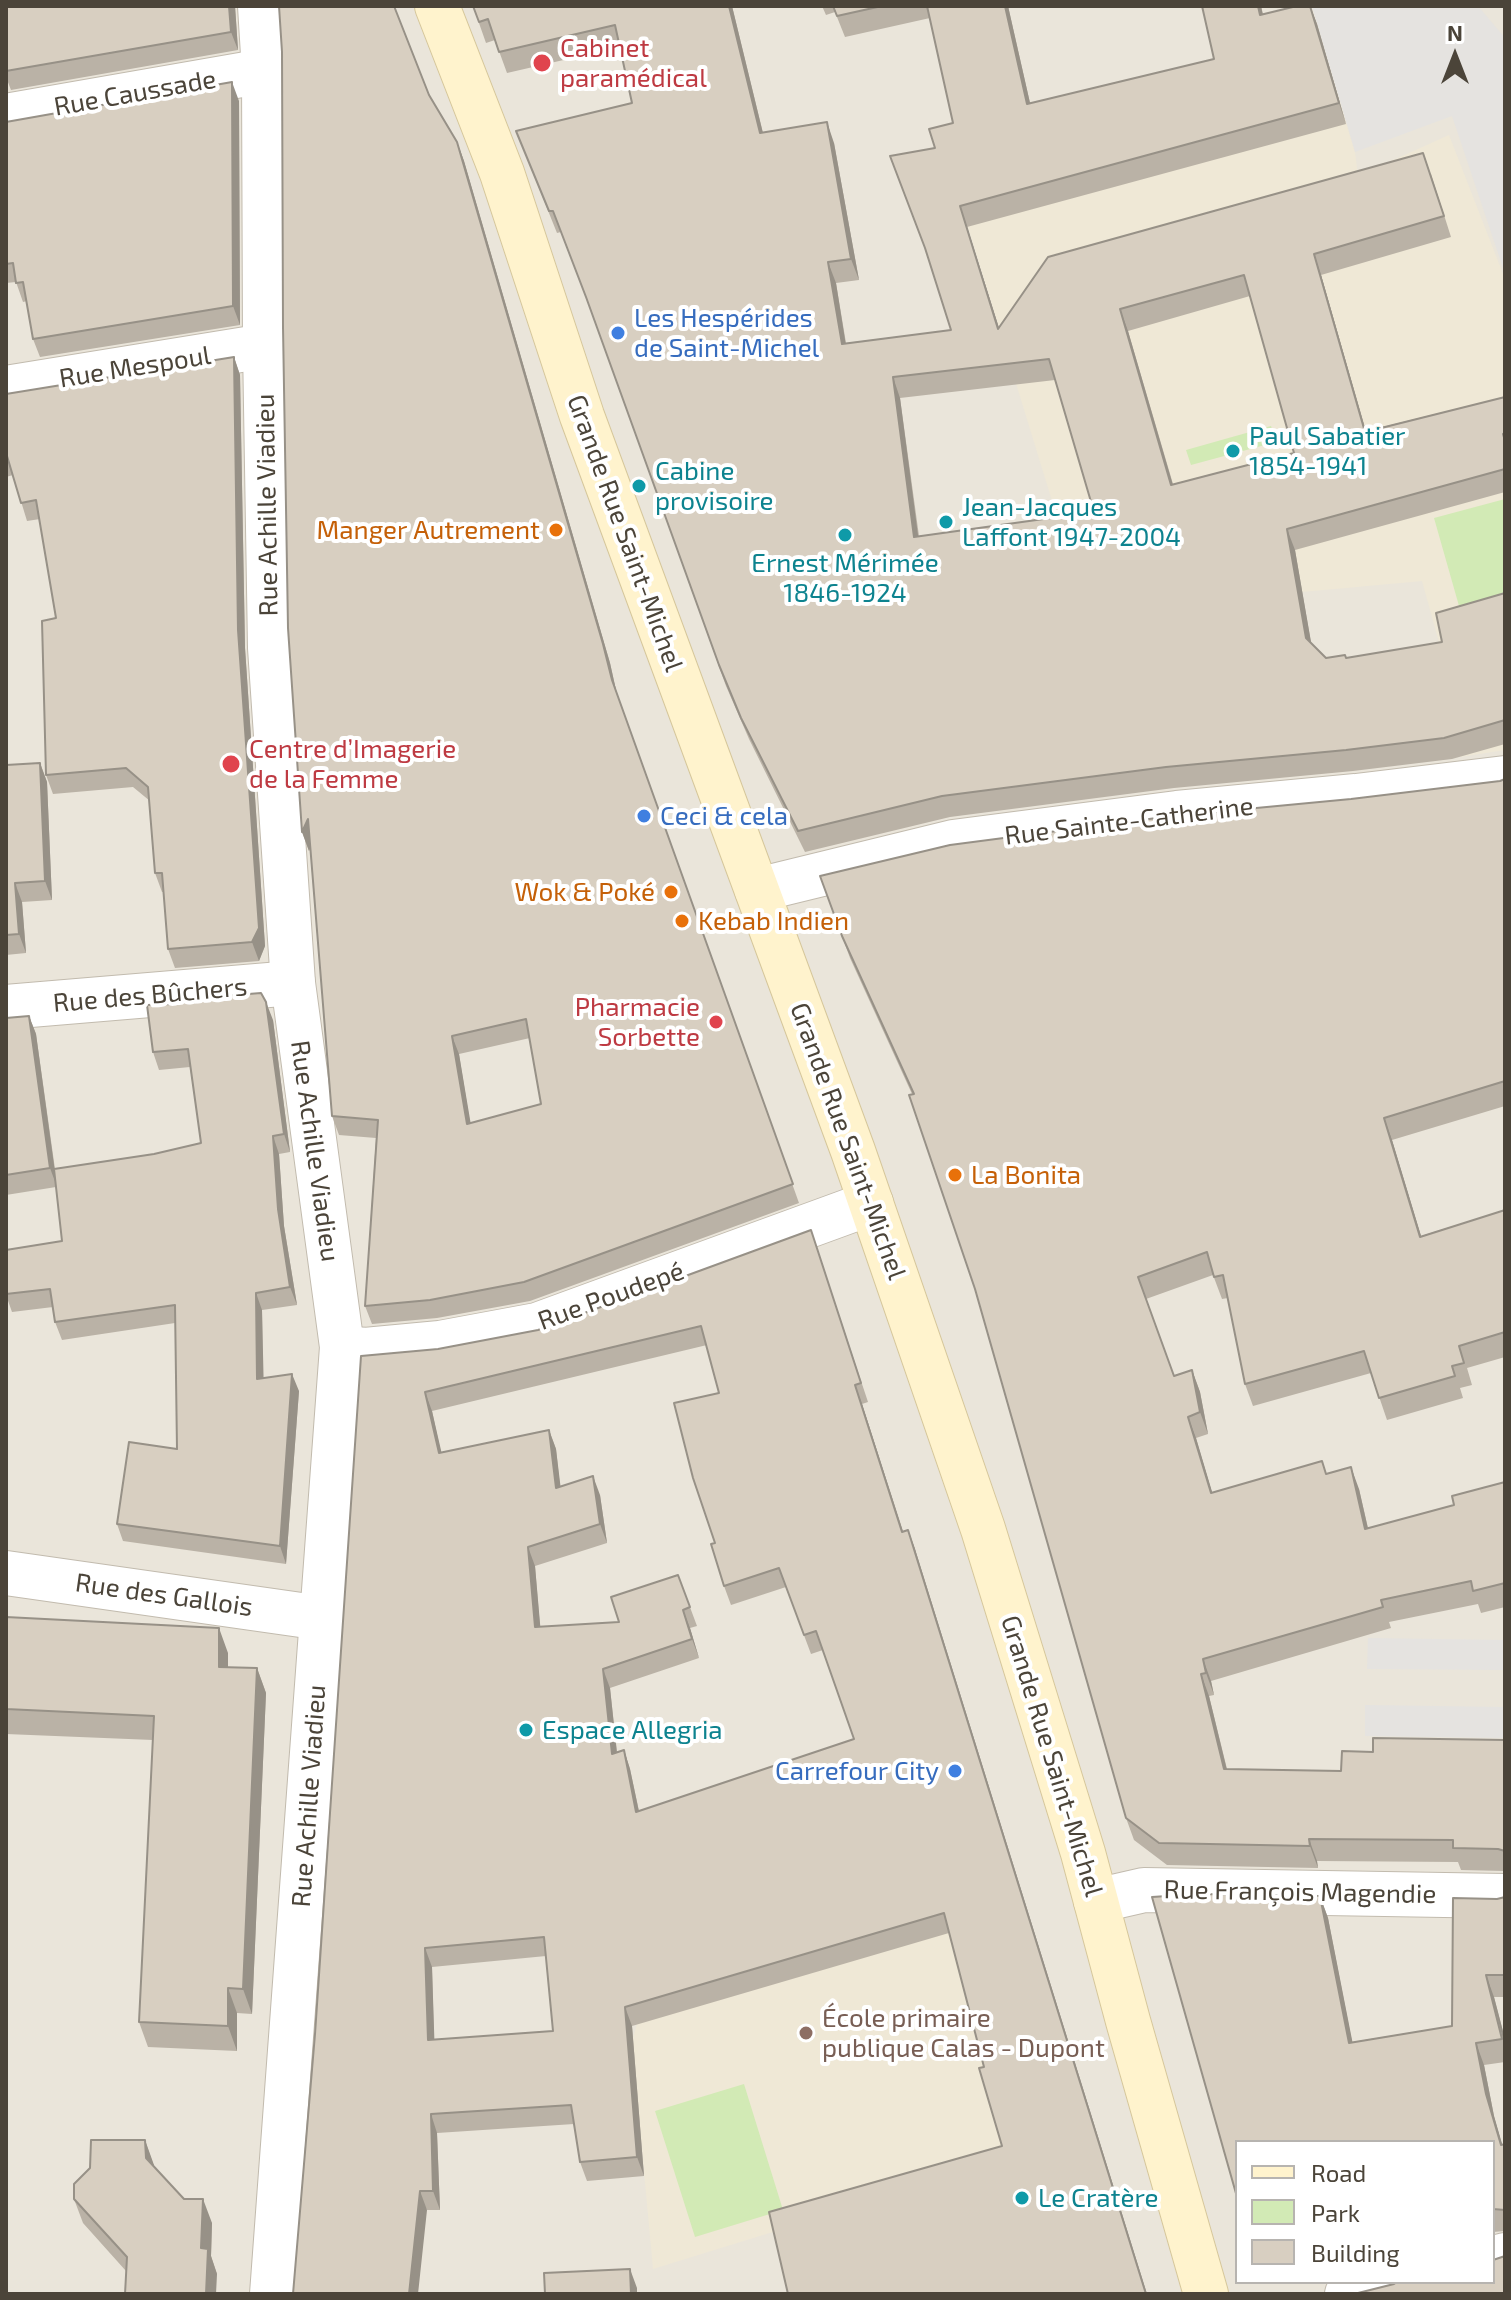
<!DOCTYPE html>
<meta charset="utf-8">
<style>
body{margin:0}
#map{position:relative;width:1511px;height:2300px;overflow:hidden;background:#f6f3ec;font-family:"Exo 2",sans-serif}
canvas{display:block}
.frame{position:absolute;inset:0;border:8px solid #4b4439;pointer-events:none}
.legend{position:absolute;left:1235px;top:2140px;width:260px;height:144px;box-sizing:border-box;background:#fff;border:2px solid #b7b4b0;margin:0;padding:10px 14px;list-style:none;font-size:24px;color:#4b4439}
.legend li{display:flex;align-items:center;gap:16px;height:40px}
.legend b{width:40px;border:2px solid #b7b4b0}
.north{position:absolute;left:1415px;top:16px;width:80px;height:80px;-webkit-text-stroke:6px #fff;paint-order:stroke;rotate:0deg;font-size:22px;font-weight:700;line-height:32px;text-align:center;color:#4b4439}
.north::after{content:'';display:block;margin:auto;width:28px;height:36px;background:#4b4439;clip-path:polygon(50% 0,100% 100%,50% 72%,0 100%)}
</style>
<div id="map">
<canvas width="1511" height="2300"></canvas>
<div class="frame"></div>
<ul class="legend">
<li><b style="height:10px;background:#fff3cd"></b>Road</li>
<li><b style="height:22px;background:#d2eab5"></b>Park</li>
<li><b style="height:22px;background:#d8cfc1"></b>Building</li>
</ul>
<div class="north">N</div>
</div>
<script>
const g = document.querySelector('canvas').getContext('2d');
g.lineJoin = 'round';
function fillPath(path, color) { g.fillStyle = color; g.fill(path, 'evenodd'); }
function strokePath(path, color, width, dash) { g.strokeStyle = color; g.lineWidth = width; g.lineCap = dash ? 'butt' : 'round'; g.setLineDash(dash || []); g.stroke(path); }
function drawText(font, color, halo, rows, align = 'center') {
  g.font = font + ' "Exo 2",sans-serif'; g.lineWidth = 8; g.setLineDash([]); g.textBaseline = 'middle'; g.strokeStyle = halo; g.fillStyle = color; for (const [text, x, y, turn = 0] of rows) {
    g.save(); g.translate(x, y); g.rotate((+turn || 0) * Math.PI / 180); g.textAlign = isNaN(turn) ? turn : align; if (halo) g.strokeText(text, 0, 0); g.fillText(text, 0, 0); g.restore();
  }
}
fillPath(new Path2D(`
 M6,6H1505V2294H6ZM1237,2142H1493V2282H1237Z`), '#eae5da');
fillPath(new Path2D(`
 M1335,85L1355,152L1358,176L1449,135L1505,279V750L1460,757L1445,664L1422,581L1302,592L1076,579L952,175Z
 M994,1804L1041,1957L1013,2166L776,2231L653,2269L632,2042L637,2024L940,1821Z`), '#efe8d6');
fillPath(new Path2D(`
 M1271,426L1276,442L1191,465L1186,450Z
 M1505,499V601L1461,613L1434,518Z
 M744,2084L783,2210L695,2237L655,2111Z`), '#d2eab5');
fillPath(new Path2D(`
 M1312,6H1478L1505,38V274L1452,116L1355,152Z
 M1368,1638L1505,1640V1670L1367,1669Z
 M1365,1705L1505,1707V1738L1365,1736Z`), '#e5e3e0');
const minor = new Path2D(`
 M6,116L264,71
 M6,388L265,346
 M757,890L953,842L1177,813L1356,796L1505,778
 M6,1007L293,983
 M342,1347L365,1350L440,1343L537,1325L871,1203
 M6,1573L322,1618
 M1096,1901L1144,1890L1505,1896
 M1493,2258L1505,2255
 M1347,2294L1396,2282`);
const tertiary = new Path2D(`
 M260,6L264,71L265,346L270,648L293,983L342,1347L272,2294`);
const secondary = new Path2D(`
 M437,6L502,173L582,416L853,1151L983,1529L1083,1853L1128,2021L1206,2294`);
strokePath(minor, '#c2bbae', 46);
strokePath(tertiary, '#c2bbae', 46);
strokePath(secondary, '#d6c79b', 46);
strokePath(minor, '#fff', 44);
strokePath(tertiary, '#fff', 44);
strokePath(secondary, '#fff3cd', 44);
fillPath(new Path2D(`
 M6,6H235L238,50L11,90L6,77Z
 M473,6H732L763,133L834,143L859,280L836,283L846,343L951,330L935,148L953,123L930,18L845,37L835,12L826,15L822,6H1008L1030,103L1214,59L1202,6H1261L1263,14L1310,6L1317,24L1346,124L967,227L999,328L1431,174L1451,237L1321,275L1366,431L1505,397V492L1295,550L1311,643L1326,658H1346L1442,642L1505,593V744L1452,759L1353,771L1174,788L950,817L805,852L749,739L726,686L593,314L561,232L557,233L516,131L632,103L620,47L507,73L495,40L486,43ZM1250,296L1294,453L1173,484L1128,331ZM1055,380L1094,512L919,536L900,398Z
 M282,52L429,95L457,142L464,161L610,663L618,699L799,1203L530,1301L437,1318L372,1324L365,1306L376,1138L339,1135L332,1116L310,848L309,851L302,832ZM530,1038L541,1104L470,1123L459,1054Z
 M239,101L240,325L40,357L33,339L27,301L23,302L16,282L6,283V122Z
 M234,357L240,375L245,648L265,946L259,961L175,968L168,949L164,892H162L155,873L150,801L133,787L53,794L46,775L56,618L40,519L27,521L13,475L6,477V394Z
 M40,763L47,782L52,900L22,902L26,953L6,955V765Z
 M1505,779V1106L1392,1140L1421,1236L1505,1210V1357L1467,1368L1472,1385L1460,1388L1463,1398L1387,1420L1371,1373L1253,1406L1245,1384L1228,1298L1222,1299L1213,1275L1146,1299L1174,1376L1192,1370L1200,1392L1208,1434L1196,1438L1212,1493L1327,1473L1359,1489L1368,1528L1454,1505L1505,1482V1607L1481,1613L1478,1604L1389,1622L1391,1628L1211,1681L1214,1695L1209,1696L1227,1769L1341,1771L1373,1752L1505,1740V1871L1461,1870L1458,1862L1317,1861L1318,1868L1167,1865L1134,1840L1126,1818L975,1289L912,1094L850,958L820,876L1351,799L1500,781Z
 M29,1016L36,1034L55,1169L154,1154L201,1143L190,1067L159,1070L153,1052L273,1020L290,1152L279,1154L284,1226L297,1305L262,1310L263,1378L299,1391L286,1564L123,1541L117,1524L177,1449L175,1323L62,1340L55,1322L53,1307L12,1312L6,1295L62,1241L56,1187L6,1195V1018Z
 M811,1230L868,1402L862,1404L903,1531L908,1530L915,1549L1002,2146L984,2067L949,1933L632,2026L644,2176L587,2181L580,2162L574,2124L437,2133L440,2210H427L315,2034L361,1356L438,1349L538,1330ZM707,1345L719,1393L715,1543L724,1586L731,1605L786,1587L811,1654L823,1650L854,1739L639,1811L630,1769L624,1750L617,1752L610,1688L699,1658L690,1628L697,1626L678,1575L619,1622L540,1627L535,1566L607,1543L600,1495L560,1487L556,1449L549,1430L441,1453L432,1411ZM546,1956L553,2031L434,2040L432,1967Z
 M6,1617L228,1653V1667L257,1668L266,1693L252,2014L237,2013V2051L148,2047L139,2022L153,1740L6,1734Z
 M1320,1896L1328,1918L1352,2042L1452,2026L1497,1899L1505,1897V1997H1494L1505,2039V2062L1484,2065L1494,2116L1502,2145L1505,2144V2231L1493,2232V2142H1237Z
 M145,2140L154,2167L184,2199L212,2223L211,2256L217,2274L126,2271L83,2223L74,2199Z`), '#bab2a6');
fillPath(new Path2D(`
 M229,6H235L238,50L231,32Z
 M729,6H732L768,154L760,133Z
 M1005,6H1008L1035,125L1027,104Z
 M1258,6H1261L1267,36L1260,15Z
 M1310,6L1317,24L1346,124L1339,103Z
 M232,82L239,101L240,325L233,306Z
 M827,122L834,143L859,280L851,259Z
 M457,142L464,161L610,663L618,699L799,1203L612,680Z
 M960,206L967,227L1006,350L998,329Z
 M1314,254L1321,275L1372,453L1365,432Z
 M828,262L836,283L849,365L842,344Z
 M1120,309L1128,331L1179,506L1171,485Z
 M234,357L240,375L245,648L265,946L259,961L252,942L238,630Z
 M893,377L900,398L921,558L914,537Z
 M1287,529L1295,550L1314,659L1306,638Z
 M40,763L47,782L52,900L45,881Z
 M308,819L315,838L309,851L302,832Z
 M15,883L22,902L26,953L19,934Z
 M266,1002L273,1020L290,1152L284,1134Z
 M29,1016L36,1034L57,1187L50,1168Z
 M452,1036L459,1054L474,1143L467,1124Z
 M1384,1118L1392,1140L1428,1259L1420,1237Z
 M273,1136L279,1154L284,1226L297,1305L290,1287L278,1209Z
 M256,1293L262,1310L264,1397L257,1379Z
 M1192,1370L1200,1392L1208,1434L1200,1412Z
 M292,1374L299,1391L286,1564L280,1546Z
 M855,1385L862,1404L909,1551L902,1532Z
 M425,1392L432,1411L446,1472L439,1453Z
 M1188,1417L1196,1438L1219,1515L1211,1493Z
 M549,1430L556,1449L563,1507L556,1488Z
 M1351,1467L1359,1489L1373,1551L1365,1529Z
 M593,1476L600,1495L607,1543L600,1524Z
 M908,1530L915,1549L1147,2294H1146Z
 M528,1547L535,1566L542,1646L535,1627Z
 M683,1610L690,1628L699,1658L692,1639Z
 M219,1628L228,1653V1692L219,1667Z
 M1203,1659L1211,1681L1214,1695L1206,1673Z
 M257,1668L266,1693L252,2014L243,1989Z
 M603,1669L610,1688L619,1773L612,1754Z
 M1201,1674L1209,1696L1232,1791L1224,1769Z
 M624,1750L630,1769L643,1831L636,1812Z
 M1309,1839L1317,1861L1318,1868L1310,1846Z
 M1320,1896L1328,1918L1357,2065L1349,2043Z
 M425,1948L432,1967L435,2059L428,2040Z
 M1486,1975L1494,1997L1505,2039V2046Z
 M228,1988L237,2013V2051L228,2026Z
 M625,2007L632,2026L644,2176L637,2157Z
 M1476,2043L1484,2065L1494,2116L1505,2154L1501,2145L1486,2094Z
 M431,2114L437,2133L440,2210L433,2191Z
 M145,2140L154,2165L155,2182L146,2158Z
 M420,2191L427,2210L418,2294H409Z
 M203,2199L212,2223L211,2256L217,2274L216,2294H206L201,2248Z
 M630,2269L637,2288V2294H631Z`), '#979187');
const building = new Path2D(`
 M6,6H229L231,32L6,71Z
 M279,6H394L429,95L457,142L603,644L612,680L793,1184L524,1282L430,1300L365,1306L378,1120L332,1116L308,819L302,832L288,628L283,327L282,52ZM526,1019L541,1104L467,1124L452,1036Z
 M473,6H729L760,133L827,122L851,259L828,262L842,344L951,330L925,248L890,156L935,148L929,129L953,123L927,6H1005L1027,104L1214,59L1202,6H1258L1260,15L1297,6H1310L1339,103L960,206L998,329L1048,257L1423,153L1444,216L1314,254L1365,432L1505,397V433L1503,434L1505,441V469L1287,529L1306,638L1326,658L1345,655L1346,658L1442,642L1436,613L1505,593V720L1444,738L1346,750L1166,767L942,796L798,831L741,718L719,665L586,297L553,211H549L516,131L632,103L615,25L499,52L488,19L479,22ZM1244,275L1294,453L1171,485L1120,309ZM1049,359L1094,512L914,537L893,377Z
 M833,6H882L837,16Z
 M232,82L233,306L33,339L23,282L16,283L13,263L6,264V122Z
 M234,357L238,630L259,928L252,942L168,949L162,873H155L148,787L126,768L46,775L42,621L56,618L36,500L21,503L7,456H6V394Z
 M40,763L45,881L15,883L19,934L6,935V765Z
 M1505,779V1081L1384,1118L1420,1237L1505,1210V1332L1459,1346L1464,1363L1452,1366L1455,1376L1379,1398L1364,1351L1245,1384L1223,1275L1214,1277L1207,1252L1138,1277L1174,1376L1192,1370L1200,1412L1188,1417L1211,1493L1322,1461L1326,1474L1351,1467L1365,1529L1454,1505L1452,1496L1505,1482V1583L1473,1591L1471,1581L1381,1600L1383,1607L1203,1659L1206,1673L1201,1674L1224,1769L1341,1771L1342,1751L1373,1752V1738L1505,1740V1851L1498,1849L1453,1848V1840L1309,1839L1310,1846L1159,1843L1126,1818L975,1289L909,1095L914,1094L842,936L820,876L950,845L1172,816L1351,799L1500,781Z
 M261,993L266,1002L284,1134L273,1136L278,1209L290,1287L256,1293L257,1379L292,1374L280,1546L117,1524L129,1442L177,1449L175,1305L55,1322L50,1289L6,1294V1250L62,1241L54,1169L154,1154L201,1143L188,1049L153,1052L147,1005L173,1004V1000Z
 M29,1016L50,1168L6,1175V1018Z
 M811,1230L861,1383L855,1385L902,1532L908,1530L1146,2294H788L769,2212L1002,2146L979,2068L984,2067L944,1913L625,2007L637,2157L580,2162L571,2105L431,2114L433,2191H420L409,2294H293L315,2034L361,1356L438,1349L538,1330ZM701,1326L719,1393L674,1403L693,1478L715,1543L711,1544L724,1586L779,1568L804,1635L816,1631L854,1739L636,1812L624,1750L612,1754L603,1669L692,1639L683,1610L690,1607L678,1575L611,1597L619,1622L535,1627L528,1547L600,1524L593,1476L556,1488L549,1430L439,1453L425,1392ZM544,1937L553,2031L428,2040L425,1948Z
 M6,1617L219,1628V1667L257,1668L243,1989L228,1988V2026L139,2022L154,1716L6,1709Z
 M1198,1894L1320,1896L1349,2043L1452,2026L1453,1898L1497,1899L1505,1897V1975H1486L1502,2039L1476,2043L1486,2094L1501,2145L1505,2144V2210L1493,2209V2142H1237V2197L1152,1897Z
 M91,2140H145L146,2158L184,2199H203L201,2248L208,2249L206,2294H125L127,2257L74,2199V2184L90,2168Z
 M1505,2256V2294H1354L1394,2284L1397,2282H1493V2260Z
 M630,2269L631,2294H545L544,2273Z`);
fillPath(building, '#d8cfc1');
strokePath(building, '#979187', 2);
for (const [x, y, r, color] of [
 [542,63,10,"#e0444e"],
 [618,333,8,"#3f7fe0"],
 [1233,451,8,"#0f9aa8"],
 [639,486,8,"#0f9aa8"],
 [946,522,8,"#0f9aa8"],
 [556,530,8,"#e8710a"],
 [845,535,8,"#0f9aa8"],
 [231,764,10,"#e0444e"],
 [644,816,8,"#3f7fe0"],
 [671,892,8,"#e8710a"],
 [682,921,8,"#e8710a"],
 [716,1022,8,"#e0444e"],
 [955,1175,8,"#e8710a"],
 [526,1730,8,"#0f9aa8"],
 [955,1771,8,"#3f7fe0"],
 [806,2033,8,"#8d6e63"],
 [1022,2198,8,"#0f9aa8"]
]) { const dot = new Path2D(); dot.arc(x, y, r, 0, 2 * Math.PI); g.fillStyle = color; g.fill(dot); strokePath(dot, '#fff', 3); }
drawText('26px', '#be3a42', '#fff', [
 ["Cabinet",560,48],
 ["paramédical",560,78],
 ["Centre d’Imagerie",249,749],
 ["de la Femme",249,779],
 ["Pharmacie",700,1007,"right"],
 ["Sorbette",700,1037,"right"]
], 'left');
drawText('26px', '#4b4439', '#fff', [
 ["Rue Caussade",135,93,-10],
 ["Rue Mespoul",135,367,-9],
 ["Rue Achille Viadieu",267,505,-91],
 ["Grande Rue Saint-Michel",625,533,70],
 ["Rue Sainte-Catherine",1129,821,-7],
 ["Rue des Bûchers",150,995,-5],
 ["Grande Rue Saint-Michel",848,1141,70],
 ["Rue Achille Viadieu",315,1151,82],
 ["Rue Poudepé",611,1296,-20],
 ["Rue des Gallois",164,1595,8],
 ["Grande Rue Saint-Michel",1052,1756,73],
 ["Rue Achille Viadieu",309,1796,-86],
 ["Rue François Magendie",1300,1892,1]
]);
drawText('26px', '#366cbe', '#fff', [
 ["Les Hespérides",634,318],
 ["de Saint-Michel",634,348],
 ["Ceci & cela",660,816],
 ["Carrefour City",939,1771,"right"]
], 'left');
drawText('26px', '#0d838f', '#fff', [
 ["Paul Sabatier",1249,436],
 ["1854-1941",1249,466],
 ["Cabine",655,471],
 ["provisoire",655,501],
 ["Jean-Jacques",962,507],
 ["Laffont 1947-2004",962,537],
 ["Ernest Mérimée",845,563,"center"],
 ["1846-1924",845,593,"center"],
 ["Espace Allegria",542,1730],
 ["Le Cratère",1038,2198]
], 'left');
drawText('26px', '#c56008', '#fff', [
 ["Manger Autrement",540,530],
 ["Wok & Poké",655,892],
 ["Kebab Indien",698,921,"left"],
 ["La Bonita",971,1175,"left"]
], 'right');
drawText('26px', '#785e54', '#fff', [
 ["École primaire",822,2018],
 ["publique Calas - Dupont",822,2048]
], 'left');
</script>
